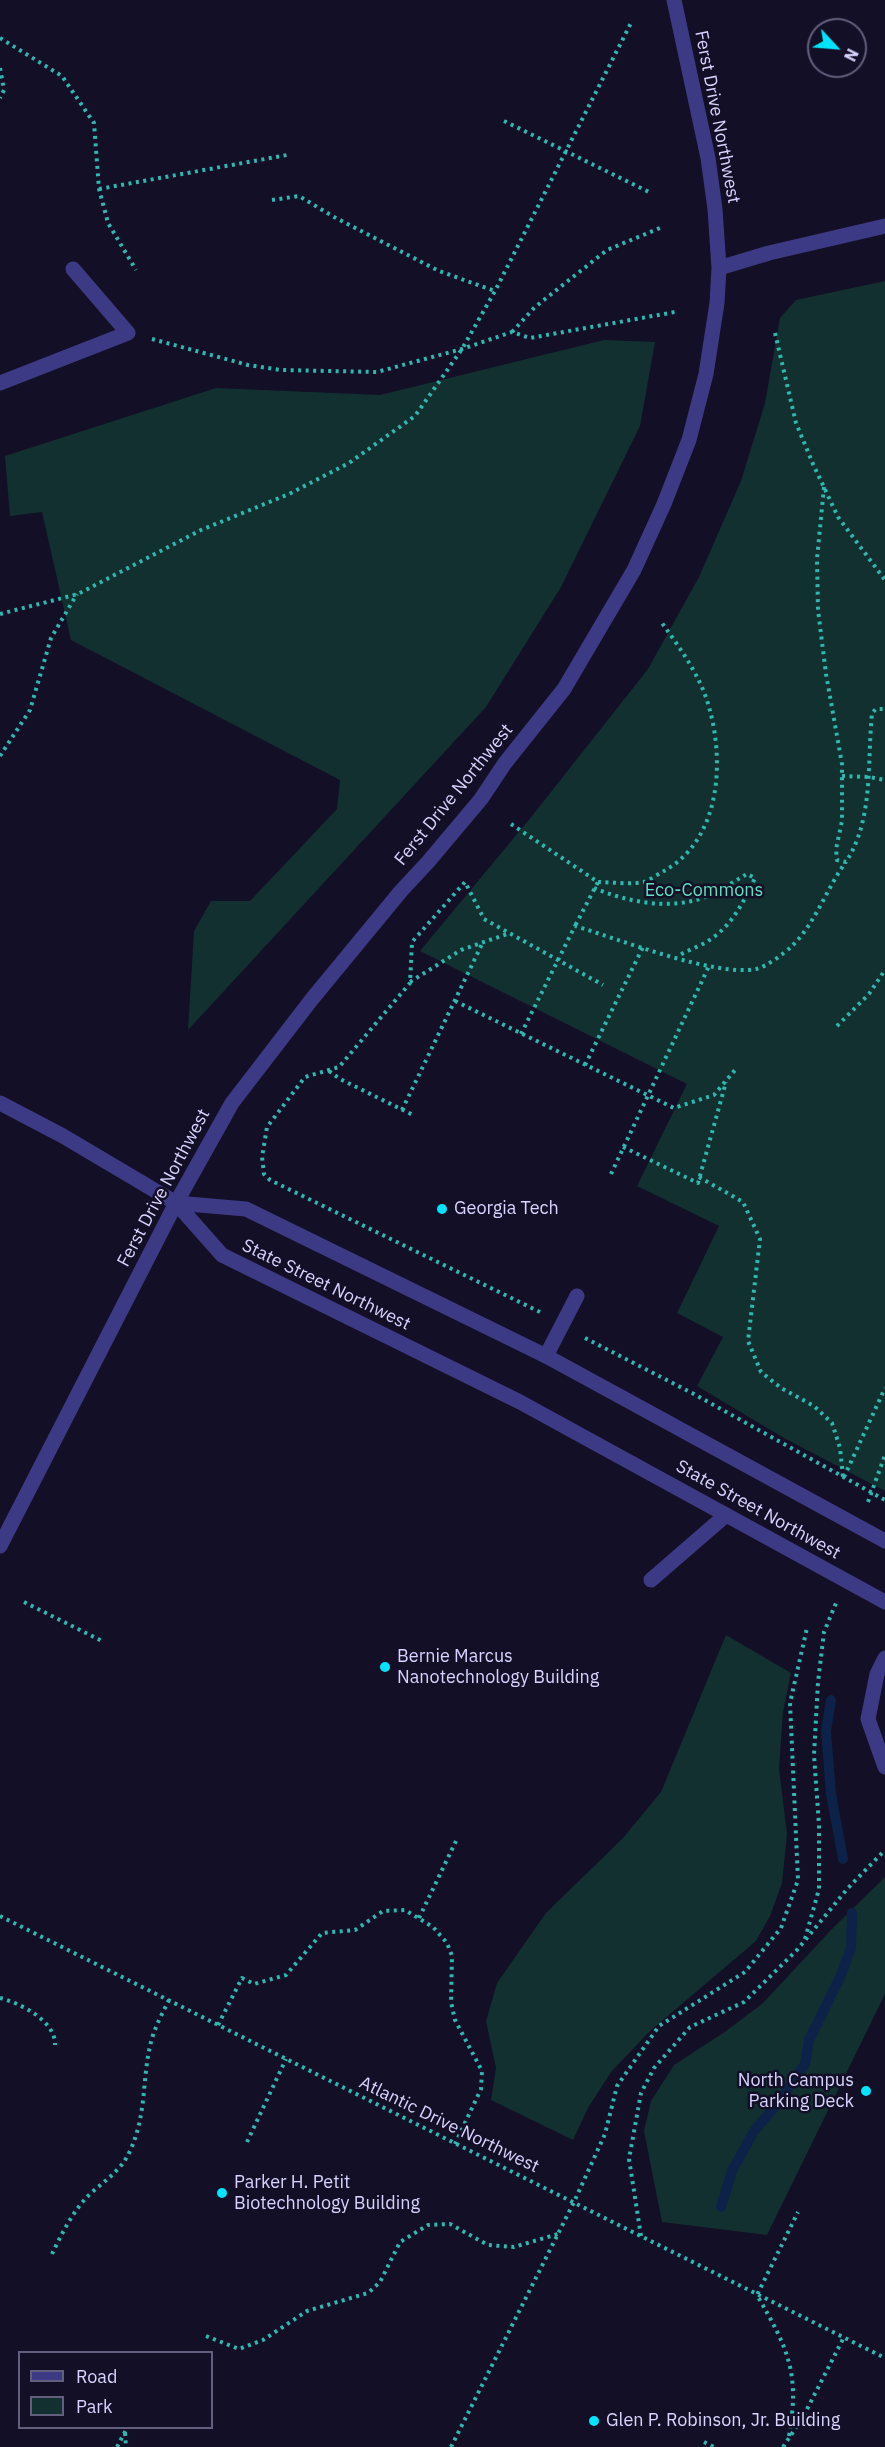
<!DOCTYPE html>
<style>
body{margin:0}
#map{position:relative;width:885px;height:2447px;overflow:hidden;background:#130f26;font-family:"IBM Plex Sans",sans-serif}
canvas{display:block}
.legend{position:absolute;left:18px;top:2351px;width:195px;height:78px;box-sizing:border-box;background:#130f26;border:2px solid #625e7d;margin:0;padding:8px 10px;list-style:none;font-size:18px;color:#d9d4ff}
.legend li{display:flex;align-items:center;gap:12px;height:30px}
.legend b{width:30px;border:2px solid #625e7d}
.north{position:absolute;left:807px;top:18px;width:60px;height:60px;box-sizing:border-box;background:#130f26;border:2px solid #625e7d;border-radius:50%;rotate:116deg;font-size:16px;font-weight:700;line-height:24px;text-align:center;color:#d9d4ff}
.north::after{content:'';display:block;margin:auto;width:21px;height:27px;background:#00e5ff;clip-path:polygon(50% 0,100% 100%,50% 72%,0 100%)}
</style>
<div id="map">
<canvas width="885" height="2447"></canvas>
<ul class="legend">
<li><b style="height:8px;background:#3d3a85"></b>Road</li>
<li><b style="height:16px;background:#12302f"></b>Park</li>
</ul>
<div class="north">N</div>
</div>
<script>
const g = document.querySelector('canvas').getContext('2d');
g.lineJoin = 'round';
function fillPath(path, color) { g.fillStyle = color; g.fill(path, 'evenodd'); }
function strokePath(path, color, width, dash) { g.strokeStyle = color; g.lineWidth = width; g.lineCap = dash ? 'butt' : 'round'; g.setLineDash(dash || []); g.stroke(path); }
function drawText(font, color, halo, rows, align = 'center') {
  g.font = font + ' "IBM Plex Sans",sans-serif'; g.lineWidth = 5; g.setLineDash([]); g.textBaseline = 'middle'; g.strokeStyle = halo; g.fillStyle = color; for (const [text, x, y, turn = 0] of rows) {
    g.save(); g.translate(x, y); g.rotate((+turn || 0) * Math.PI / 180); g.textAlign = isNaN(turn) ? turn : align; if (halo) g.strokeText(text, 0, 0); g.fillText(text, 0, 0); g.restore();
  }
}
fillPath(new Path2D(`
 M885,281V1491L784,1438L697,1386L723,1337L677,1313L719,1226L637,1186L687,1084L420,951L532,816L648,669L699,577L741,481L765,403L780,318L796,300Z
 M604,340L655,342L640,426L561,587L486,707L188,1030L194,931L211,901H250L337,809L340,780L71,640L42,512L10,516L5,456L216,388L380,395Z
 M726,1635L791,1673L783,1712L779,1769L787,1834L782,1883L770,1916L756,1941L650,2031L611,2072L588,2108L573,2140L491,2100L496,2068L486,2021L497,1983L546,1913L623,1838L661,1792Z
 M885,1877V1994L767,2235L662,2222L644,2131L651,2101L674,2065L726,2031L763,2003L831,1930Z`), '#12302f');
strokePath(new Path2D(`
 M831,1700L826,1731L831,1794L843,1859
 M721,2207L732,2171L754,2131L778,2103L805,2064L809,2040L841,1975L851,1948L852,1913`), '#0c2248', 10);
strokePath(new Path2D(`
 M0,38L62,76L94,123L99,189L108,223L136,270
 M0,68L4,90L0,98
 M504,121L649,192
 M99,189L287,155
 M272,200L299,196L334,217L439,271L495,291
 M512,332L535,307L607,250L660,228
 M775,333L796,423L813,464L838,517L885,580
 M152,339L248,365L281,370L377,372L462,349L512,332L530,338L675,312
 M824,487L817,559L818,610L826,674L842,764V821L836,849L837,860L846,862C874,818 867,763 872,713L876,709H885
 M0,614L78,594L201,530L289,494L349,463L415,416L462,349L495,291L631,23
 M0,756L30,710L51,638L77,594
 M842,776L869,777L885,780
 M511,824L598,882L575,926
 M598,882C612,882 630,885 644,882C650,880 658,874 664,871C720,840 725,763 709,707C701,677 680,648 662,623
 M594,888C625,901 663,909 696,900C713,896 731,883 747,874L755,878C744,901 733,924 711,939C701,946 688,950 678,956
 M410,982L461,950L510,933
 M455,1001L674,1108L714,1095L735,1070
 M837,1026L869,994L885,970
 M521,1034L575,926C619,939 714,977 756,969C766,967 783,954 791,947C815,924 826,890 845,863
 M585,1065L643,947
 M329,1071L340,1079L413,1115
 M402,1110L483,942
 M623,1147L698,1183L726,1082
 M611,1174L709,966
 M699,1177L743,1202L760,1239L748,1341L761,1372L781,1388L814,1406L832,1423L840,1448L843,1477
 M540,1312L270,1180L264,1174L262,1157L267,1127L305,1077L339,1067L410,983L412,942L465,882L484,919L603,985
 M585,1338L692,1393L885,1500
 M844,1477L885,1388
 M868,1502L885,1455
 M24,1602L102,1641
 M0,1916L885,2358
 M419,1918L456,1841
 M805,1939L819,1889V1825L814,1755L818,1682L824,1632L836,1603
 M0,1998C20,2003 56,2021 55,2045
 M218,2025L242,1978L254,1984L286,1975L322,1933L355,1930L383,1911L405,1910L433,1927L447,1943L452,1956L451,2002L455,2020L482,2071L481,2089L455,2144
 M247,2142L286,2059
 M641,2236L629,2159L641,2093L654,2068L690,2027L744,2002L797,1950L848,1888L885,1850
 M52,2254C62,2233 73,2211 89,2195C104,2181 121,2171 130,2151C148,2111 141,2078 152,2038C156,2025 163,2012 169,2000
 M206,2336L239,2349L263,2340L307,2311L368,2293L380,2282L400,2242L428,2225L450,2224L488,2245L514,2247L558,2234
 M125,2433L126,2447
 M789,2436C800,2372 788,2349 757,2295L798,2212
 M704,2442L714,2447
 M117,2447L127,2428
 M451,2447L574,2202L605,2134L617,2086L659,2026L745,1972L781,1928L798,1880L790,1703L807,1628
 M783,2447L803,2417L844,2337`), '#2fb8b0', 4, [3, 4.5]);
strokePath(new Path2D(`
 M0,383L128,333L73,269
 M0,1103L63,1136L176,1203
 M546,1356L577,1296
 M651,1580L726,1515
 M885,1658L877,1674L868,1719L885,1767`), '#3d3a85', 15);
strokePath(new Path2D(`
 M176,1203L222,1255L520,1402L885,1602
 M176,1203L246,1209L546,1356L885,1541`), '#3d3a85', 15);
strokePath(new Path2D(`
 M719,268L769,253L885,226
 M0,1546L176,1203L232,1103L312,999L401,891L428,862L481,799L505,763L564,689L634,570L664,504L689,440L706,374L717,303L719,268L715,209L708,158L674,0`), '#3d3a85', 15);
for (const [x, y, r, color] of [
 [442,1209,6,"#00e5ff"],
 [385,1667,6,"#00e5ff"],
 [866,2091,6,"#00e5ff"],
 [222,2193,6,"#00e5ff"],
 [594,2421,6,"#00e5ff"]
]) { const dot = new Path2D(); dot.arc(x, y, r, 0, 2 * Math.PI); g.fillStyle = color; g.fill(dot); strokePath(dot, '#130f26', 2); }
drawText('18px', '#d9d4ff', '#130f26', [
 ["Ferst Drive Northwest",717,117,79],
 ["Ferst Drive Northwest",454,795,-51],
 ["Ferst Drive Northwest",164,1188,-62],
 ["State Street Northwest",326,1285,26],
 ["State Street Northwest",758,1510,29],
 ["Atlantic Drive Northwest",449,2125,26]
]);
drawText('18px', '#5fe0c0', '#130f26', [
 ["Eco-Commons",704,891]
]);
drawText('18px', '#d9d4ff', '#130f26', [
 ["Georgia Tech",454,1209],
 ["Bernie Marcus",397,1657],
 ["Nanotechnology Building",397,1678],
 ["North Campus",854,2081,"right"],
 ["Parking Deck",854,2102,"right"],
 ["Parker H. Petit",234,2183],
 ["Biotechnology Building",234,2204],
 ["Glen P. Robinson, Jr. Building",606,2421]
], 'left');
</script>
